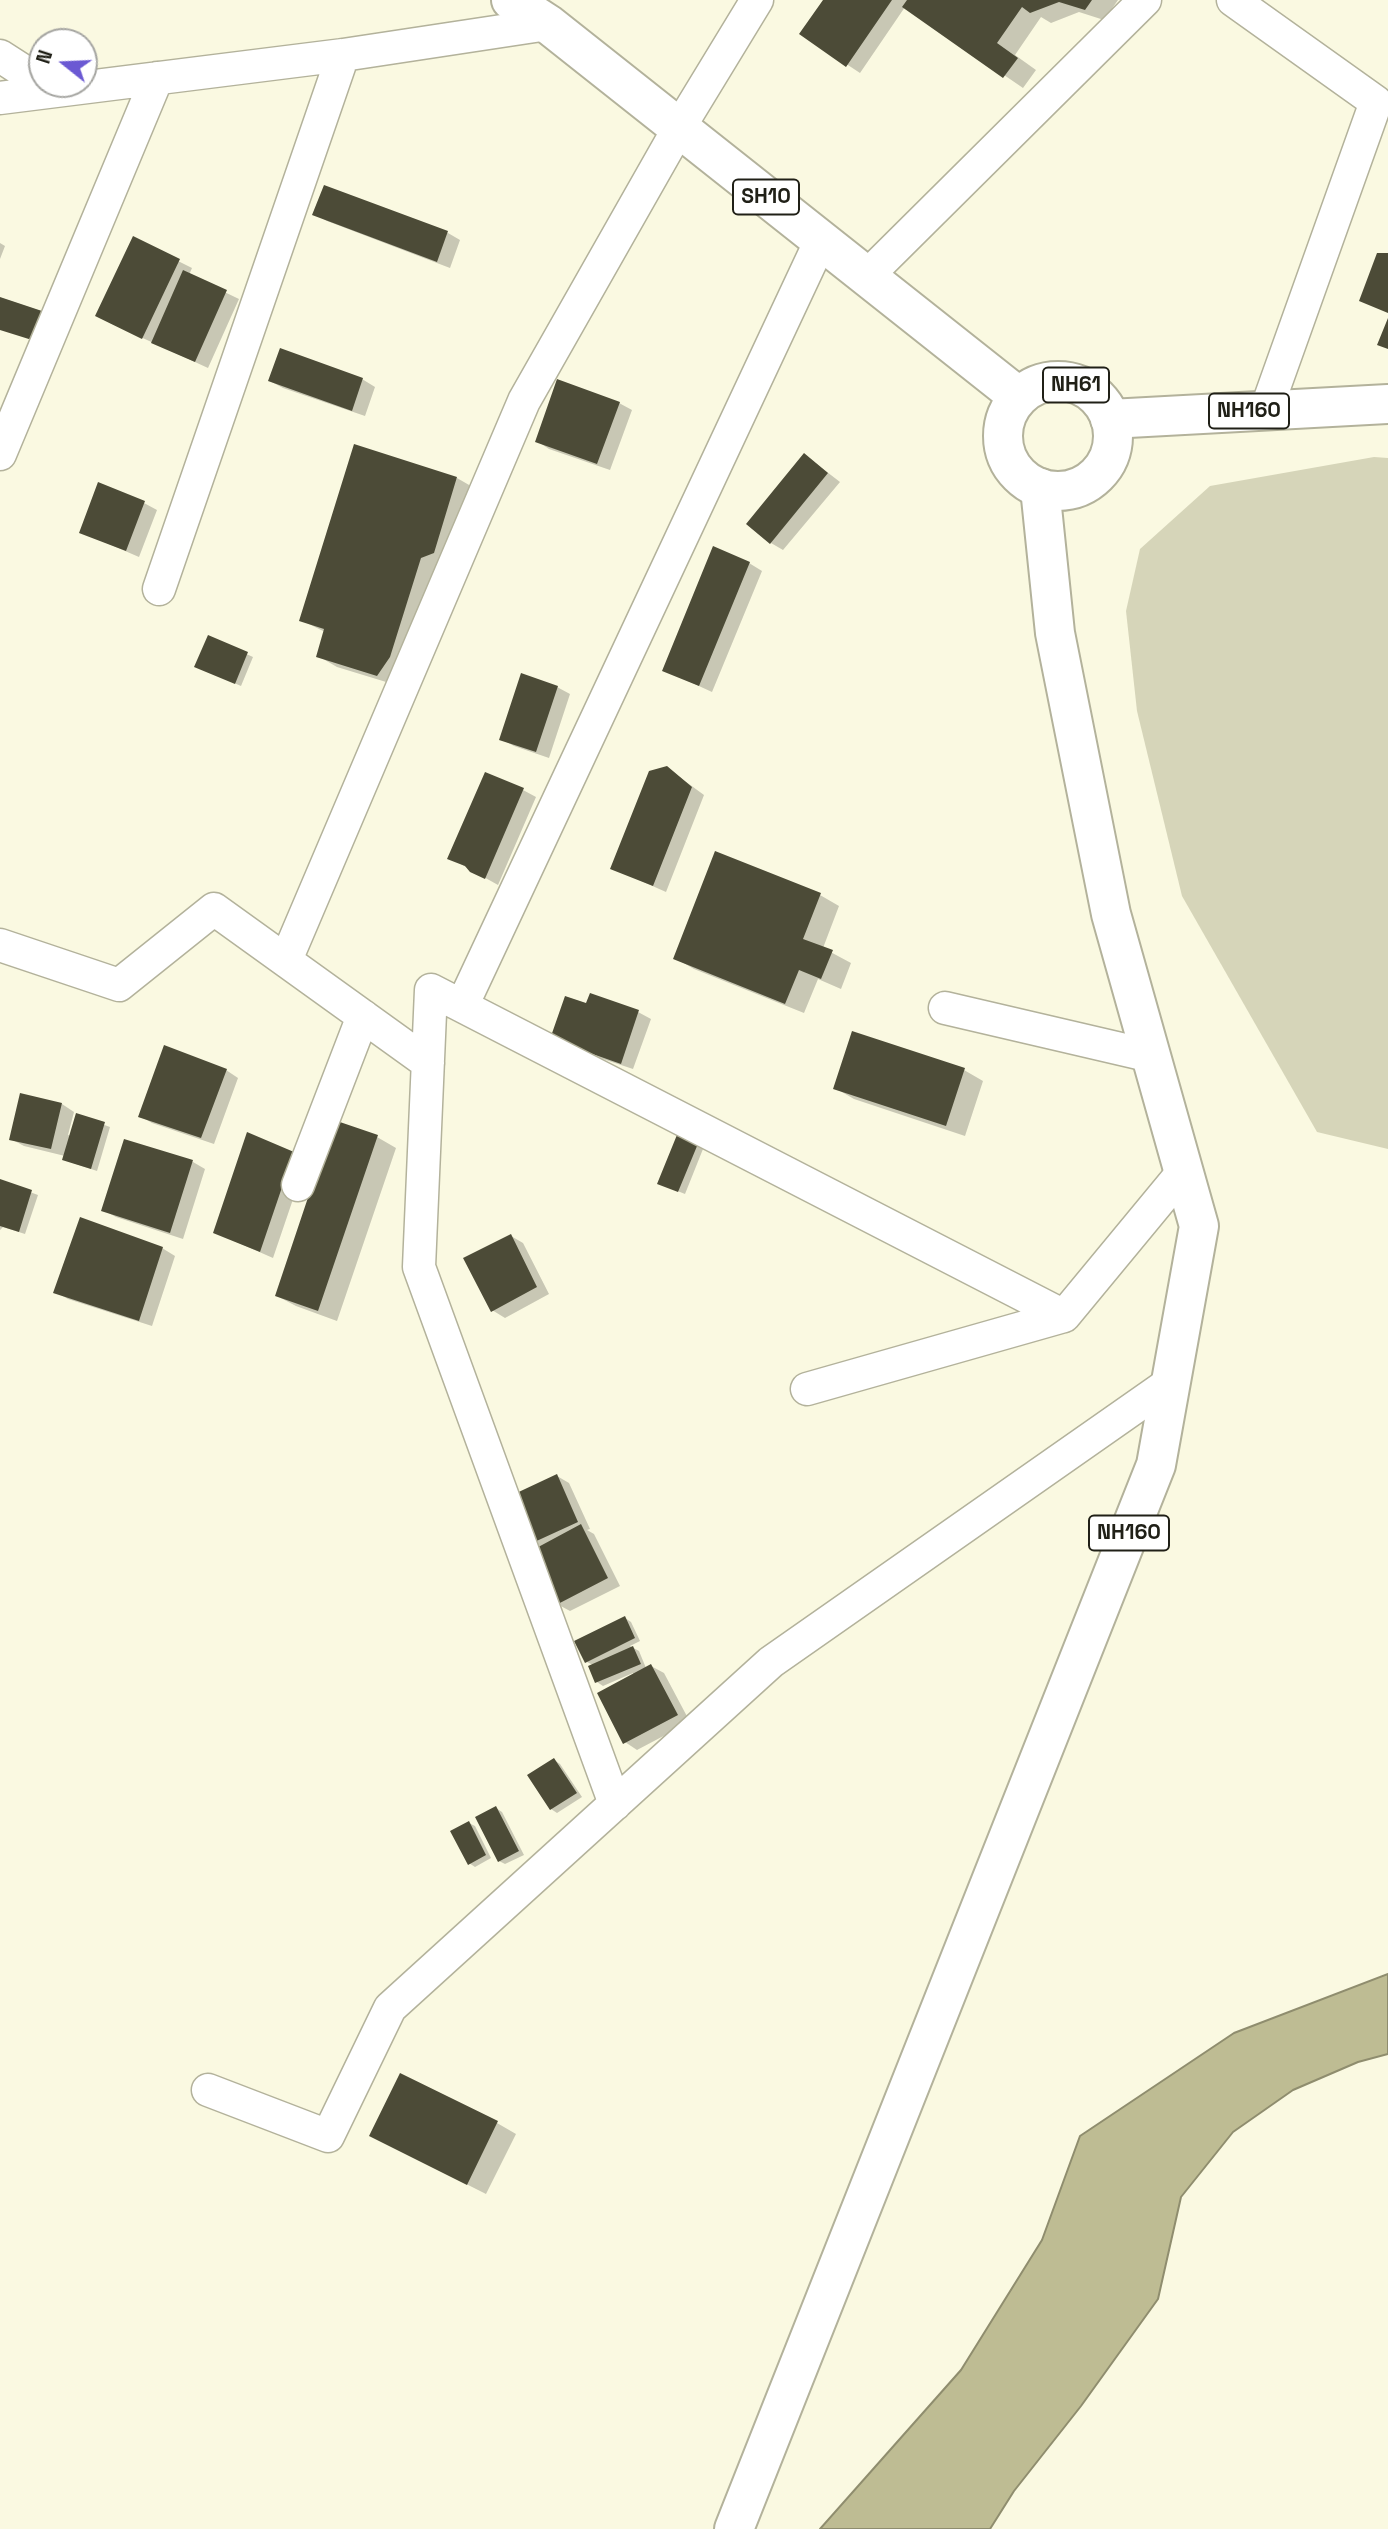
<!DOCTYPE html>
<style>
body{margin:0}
#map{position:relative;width:1388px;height:2529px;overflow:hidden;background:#faf9e1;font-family:"Space Grotesk",sans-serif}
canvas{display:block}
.north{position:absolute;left:28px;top:28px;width:70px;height:70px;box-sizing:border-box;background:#fff;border:2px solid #a6a6a2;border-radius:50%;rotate:288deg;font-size:19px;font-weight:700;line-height:28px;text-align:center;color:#202017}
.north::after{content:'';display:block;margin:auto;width:24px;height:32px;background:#6b59d3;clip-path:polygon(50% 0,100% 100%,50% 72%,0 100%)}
</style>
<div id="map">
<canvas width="1388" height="2529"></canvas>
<div class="north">N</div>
</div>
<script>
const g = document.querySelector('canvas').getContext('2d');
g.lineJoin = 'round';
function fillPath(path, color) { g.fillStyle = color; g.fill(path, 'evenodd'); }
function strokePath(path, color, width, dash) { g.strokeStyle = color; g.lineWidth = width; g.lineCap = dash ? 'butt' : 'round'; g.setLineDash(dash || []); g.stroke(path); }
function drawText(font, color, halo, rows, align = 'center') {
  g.font = font + ' "Space Grotesk",sans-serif'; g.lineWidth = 7; g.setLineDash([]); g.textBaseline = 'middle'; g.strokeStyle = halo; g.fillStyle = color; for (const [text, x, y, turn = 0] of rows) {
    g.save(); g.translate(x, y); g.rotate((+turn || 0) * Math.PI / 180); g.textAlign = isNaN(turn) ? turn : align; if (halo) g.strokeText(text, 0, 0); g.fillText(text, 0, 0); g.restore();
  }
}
fillPath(new Path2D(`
 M1374,457L1388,458V1149L1317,1132L1182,896L1137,711L1126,611L1140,549L1210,486Z`), '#d6d5b9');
const water = new Path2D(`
 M1388,1974V2054L1358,2062L1293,2090L1233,2132L1181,2197L1158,2299L1081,2406L1014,2491L990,2529H820L961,2370L1042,2240L1080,2136L1234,2033Z`);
fillPath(water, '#bebc93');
strokePath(water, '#8f8d6e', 2);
fillPath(new Path2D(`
 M825,0H1118L1104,20L1079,12L1051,23L1041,17L1015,55L1036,70L1023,88L905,7L860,73L801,34Z
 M325,187L448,233L460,240L450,268L327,221L314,214Z
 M134,239L192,268L189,275L239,299L208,368L110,323Z
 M0,243L5,246L0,259Z
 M362,379L375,387L365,416L283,388L270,381Z
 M619,403L632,410L610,470L549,449L537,441Z
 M805,455L840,482L783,550L771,543Z
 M457,478L476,489L396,685L337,667L318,656L325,632L301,620Z
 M144,503L157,510L139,557L81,532Z
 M749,563L762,571L712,692L664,670Z
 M209,637L253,657L241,686L202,669Z
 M557,687L570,694L549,758L514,746L501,739Z
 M667,768L704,795L666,892L612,868Z
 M523,790L536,797L498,885L450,858Z
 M820,895L839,906L823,948L851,963L841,989L818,979L804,1013L694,969L675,958Z
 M587,1006L638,1012L651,1019L633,1069L564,1046Z
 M226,1070L238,1078L214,1144L152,1123L140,1116Z
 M964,1070L983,1081L965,1136L854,1099L835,1088Z
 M62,1104L74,1112L68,1135L71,1136L77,1115L110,1127L97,1171L70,1162L65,1156L24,1146L11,1139Z
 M701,1135L707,1139L685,1194L665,1186Z
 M377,1137L396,1148L337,1321L296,1306L277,1296Z
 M125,1141L193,1162L205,1169L183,1239L116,1217L103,1210Z
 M306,1161L273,1258L216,1233Z
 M0,1181L38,1195L25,1234L3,1227L0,1230Z
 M511,1236L523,1243L549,1294L505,1318L492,1310Z
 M162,1248L175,1256L152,1326L68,1299L56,1292Z
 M557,1476L569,1483L590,1529L587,1530L594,1534L620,1586L570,1611L557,1604L540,1548L532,1543Z
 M625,1618L631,1622L640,1641L630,1646L639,1651L646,1668L651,1666L664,1673L690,1722L637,1750L625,1742L633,1673L603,1686L597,1682L593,1665L587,1662Z
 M554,1760L560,1764L582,1797L557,1813L551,1809Z
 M496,1808L502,1812L524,1855L505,1864L499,1861Z
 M469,1823L475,1826L491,1858L475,1867L469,1863Z
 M497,2123L516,2134L486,2194L371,2136Z`), '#0003');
fillPath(new Path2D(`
 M823,0H892L846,67L799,34Z
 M907,0H1092L1085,10L1059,2L1030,13L1022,7L997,43L1018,58L1003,78L902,7Z
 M324,185L448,231L437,262L312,215Z
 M133,236L180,259L142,339L95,316Z
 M1377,253H1388V313L1359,301Z
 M183,270L227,290L195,362L151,343Z
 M0,297L42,311L32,340L0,330Z
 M1388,318V349L1377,345Z
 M280,348L363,378L352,411L268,381Z
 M557,379L620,402L597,464L535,442Z
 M354,444L457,477L434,553L421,558L390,657L377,676L316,657L324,629L299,621Z
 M804,453L828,473L770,544L746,524Z
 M98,482L145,501L126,551L79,533Z
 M713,546L750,562L699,686L662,671Z
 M208,635L248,652L235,684L194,667Z
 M521,673L558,686L536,752L499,740Z
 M667,766L692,787L653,886L610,869L649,771Z
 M485,772L524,788L485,879L470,872L465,866L447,859Z
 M715,851L821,893L803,939L833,950L821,979L799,970L785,1004L673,959Z
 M590,993L639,1010L621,1064L550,1039L565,996L586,1003Z
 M852,1031L965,1068L946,1126L833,1089Z
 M164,1045L227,1069L201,1138L138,1117Z
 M20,1093L62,1103L51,1149L9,1140Z
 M76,1113L105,1122L91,1169L62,1160Z
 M334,1120L378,1135L318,1311L275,1296Z
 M681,1125L702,1134L678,1192L657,1184Z
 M247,1132L294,1152L260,1252L213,1233Z
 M124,1139L193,1160L170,1233L101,1211Z
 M0,1179L32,1190L19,1232L0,1226Z
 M80,1217L163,1247L139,1321L53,1293Z
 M511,1234L537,1287L491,1312L463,1258Z
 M557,1474L578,1522L530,1544L508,1497Z
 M581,1524L608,1578L556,1605L529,1552Z
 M625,1616L635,1638L585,1663L574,1641Z
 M633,1646L641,1664L595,1683L588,1666Z
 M651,1664L678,1715L623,1744L597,1693Z
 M554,1758L577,1793L550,1810L527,1775Z
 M496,1806L519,1851L498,1862L475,1817Z
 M469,1821L486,1855L468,1865L450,1831Z
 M400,2073L498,2121L467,2185L369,2136Z`), '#4c4b37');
const street = new Path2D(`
 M1233,0L1376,102L1266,410
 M0,56L42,83
 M0,98L343,55L548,24
 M866,277L1145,0
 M0,454L157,78
 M159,589L343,55
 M0,945L119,985L214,909L428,1063
 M286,960L524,401L679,128L757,0
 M462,1006L821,240
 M945,1008L1151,1056
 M298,1185L363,1016
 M807,1389L1064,1316L1183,1172
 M615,1804L419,1267L431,990L1064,1316
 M208,2090L328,2136L390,2008L771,1662L1171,1382`);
const primary = new Path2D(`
 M511,0L548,24L1019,397
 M1003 436a55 55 0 1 1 110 0a55 55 0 1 1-110 0Z`);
const highway = new Path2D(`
 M1110,419L1388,404
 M734,2529L1156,1465L1199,1226L1111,914L1055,633L1040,488`);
strokePath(street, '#b3b29b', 35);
strokePath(primary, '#b3b29b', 42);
strokePath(highway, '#b3b29b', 42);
strokePath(street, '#fff', 32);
strokePath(primary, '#fff', 38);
strokePath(highway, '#fff', 38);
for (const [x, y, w] of [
 [766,197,66],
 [1076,385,66],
 [1249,411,80],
 [1129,1533,80]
]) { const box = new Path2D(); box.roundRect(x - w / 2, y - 17.5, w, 35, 5); g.fillStyle = '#fff'; g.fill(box); strokePath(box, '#202017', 2); }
drawText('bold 21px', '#202017', null, [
 ["SH10",766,197],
 ["NH61",1076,385],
 ["NH160",1249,411],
 ["NH160",1129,1533]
]);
</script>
